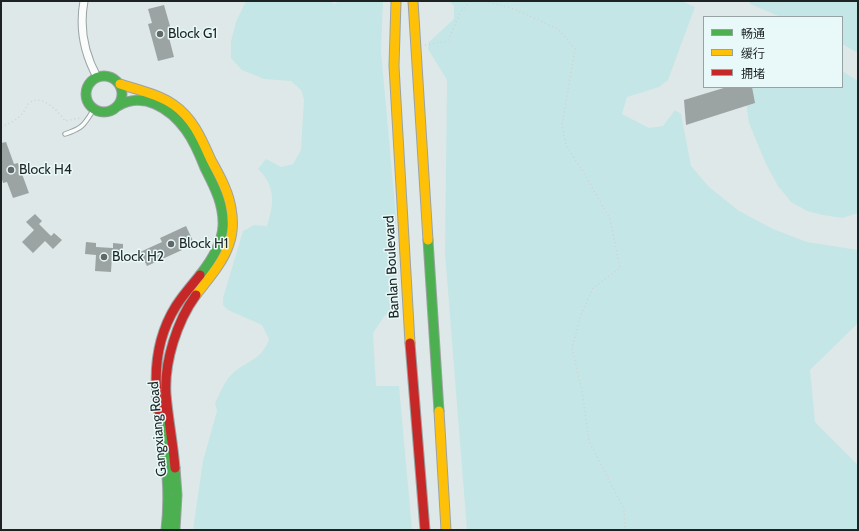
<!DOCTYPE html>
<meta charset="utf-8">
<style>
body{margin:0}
#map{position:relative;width:859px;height:531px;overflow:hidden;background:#dee8e8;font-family:Cabin,"Noto Sans SC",sans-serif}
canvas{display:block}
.frame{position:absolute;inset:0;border:2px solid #1d2323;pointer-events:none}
.legend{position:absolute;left:703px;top:16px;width:140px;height:72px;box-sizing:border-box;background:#e9f9f9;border:1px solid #97a3a3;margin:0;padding:5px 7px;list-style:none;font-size:12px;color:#1d2323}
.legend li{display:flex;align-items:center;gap:8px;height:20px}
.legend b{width:20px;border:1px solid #97a3a3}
</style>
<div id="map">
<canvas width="859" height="531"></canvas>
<div class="frame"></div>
<ul class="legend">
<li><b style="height:5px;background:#4caf50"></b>畅通</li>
<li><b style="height:5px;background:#ffc107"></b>缓行</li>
<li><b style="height:5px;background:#c62828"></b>拥堵</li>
</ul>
</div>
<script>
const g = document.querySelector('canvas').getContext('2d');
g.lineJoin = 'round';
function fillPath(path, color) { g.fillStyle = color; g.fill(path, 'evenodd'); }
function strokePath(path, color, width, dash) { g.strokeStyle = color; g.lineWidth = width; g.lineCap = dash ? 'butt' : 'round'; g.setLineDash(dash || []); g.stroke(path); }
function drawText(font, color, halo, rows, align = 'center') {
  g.font = font + ' Cabin,sans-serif'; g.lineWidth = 3; g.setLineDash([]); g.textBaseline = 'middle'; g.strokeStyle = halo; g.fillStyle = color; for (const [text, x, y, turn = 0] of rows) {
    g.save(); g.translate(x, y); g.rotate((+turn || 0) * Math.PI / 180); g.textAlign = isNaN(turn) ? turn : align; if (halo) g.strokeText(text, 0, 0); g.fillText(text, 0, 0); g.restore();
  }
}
fillPath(new Path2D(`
 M246,1H331L334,4L340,1H383L381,51L396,217L395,312L385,315L373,333L376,386H399L412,530H193L203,461L217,411L215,403C220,393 225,380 233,373C248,360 262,360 269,339L262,325L228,310L223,305V298L243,231L254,225L267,226C274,204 276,186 258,169L266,159L281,167L293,164L301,150L304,99L301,90L291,81L264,79L242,70L231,58V41L236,22Z
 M449,1H681L695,7L668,80L659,87L627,97L622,114L649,128L663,126L675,110L681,114L691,166L709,187L739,211L773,229L807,242L858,250V323L810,370L815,422L857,464L858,463V530H467L445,253L447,80L428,49L429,42L454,19V6Z
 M749,1H858V53L842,44V17H781L750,4Z
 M842,71L858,81V213L842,218L823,215L807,211L791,202L778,186L766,164L749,123L744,87H842Z`), '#c5e6e6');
fillPath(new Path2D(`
 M164,5L172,33L168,34L174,57L158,61L148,24L152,23L148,9Z
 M727,87H752L755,103L686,125L684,100Z
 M6,142L14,164L18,163L29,193L13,198L7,182L3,183L1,176V143Z
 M35,214L42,221L39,224L51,236L54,233L62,240L53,249L45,241L33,253L22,242L34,230L26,222Z
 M186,226L193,241L180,247L182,250L147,266L140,252L162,242L160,238Z
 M86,242L96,243V247L113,248V243L123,244V256L112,255L111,272L95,271L96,255L85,254Z`), '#9ca3a3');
const lane = new Path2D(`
 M65,134C83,128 84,125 94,109`);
const street = new Path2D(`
 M84,1C79,28 84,53 97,77`);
const fast = new Path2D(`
 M86 94a18 18 0 1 1 36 0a18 18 0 1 1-36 0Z
 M118,106C143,91 170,108 186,130C194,141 200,155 205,168C214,186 224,204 223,226C222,244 212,260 200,275
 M428,240L439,411
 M159,412C165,455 171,487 166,530
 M175,530L177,495L175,468`);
const slow = new Path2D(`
 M396,1L394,66L410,343
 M413,1L428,240
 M120,84C138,90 158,94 174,105C193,118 202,140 211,160C219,175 228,190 231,208C233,219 233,233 229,244C223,263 208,279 196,295
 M439,411L446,530`);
const jam = new Path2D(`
 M410,343L425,530
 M159,412C153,376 156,338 176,306C183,295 192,285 200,275
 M175,468C173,443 168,419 166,394C164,362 177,321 196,295`);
strokePath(lane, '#9ba2a2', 5.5);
strokePath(street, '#9ba2a2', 9);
strokePath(fast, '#9ba2a2', 11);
strokePath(slow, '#9ba2a2', 11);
strokePath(jam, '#9ba2a2', 11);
strokePath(new Path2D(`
 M485,1L517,10L558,29L575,49L562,125L566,145L585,175L610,219L620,268L593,288L581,315L572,348L582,391L589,441L624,509L625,530
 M425,45L448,41L460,13L470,1
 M1,127C11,123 18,120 24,111C26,108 27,105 29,103C42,93 59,112 65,121L81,118`), '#cfd2d2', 1.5, [1, 3]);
strokePath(lane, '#fafcfc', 3.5);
strokePath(street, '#fafcfc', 7);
strokePath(fast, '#4caf50', 9);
strokePath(slow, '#ffc107', 9);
strokePath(jam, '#c62828', 9);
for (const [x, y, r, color] of [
 [160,34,4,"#616868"],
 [11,170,4,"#616868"],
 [171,244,4,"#616868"],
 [104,257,4,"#616868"]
]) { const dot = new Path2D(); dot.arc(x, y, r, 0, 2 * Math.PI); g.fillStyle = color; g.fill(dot); strokePath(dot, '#e9f9f9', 1.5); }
drawText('14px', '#1d2323', '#e9f9f9', [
 ["Block G1",168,34],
 ["Block H4",19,170],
 ["Block H1",179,244],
 ["Block H2",112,257]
], 'left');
drawText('14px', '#1d2323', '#e9f9f9', [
 ["Banlan Boulevard",392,267,-93],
 ["Gangxiang Road",158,429,-95]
]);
</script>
